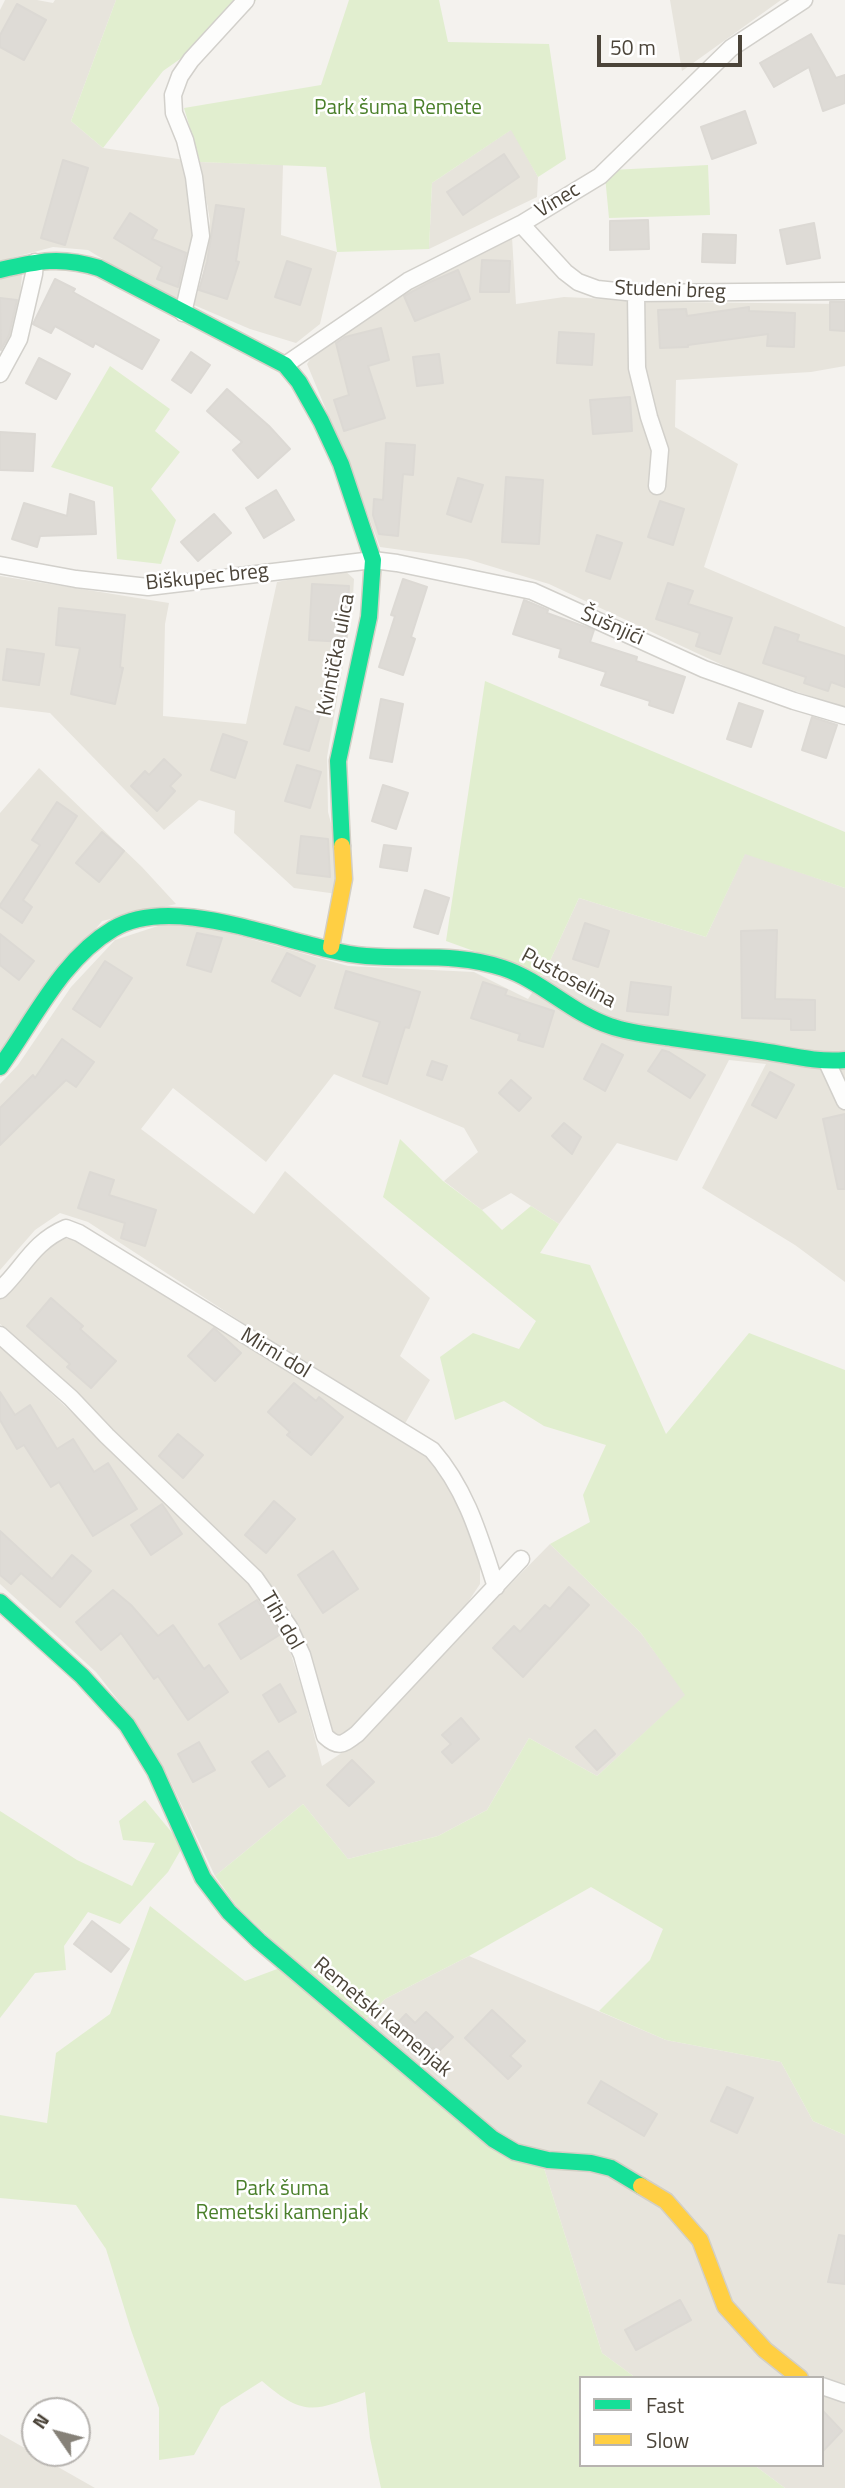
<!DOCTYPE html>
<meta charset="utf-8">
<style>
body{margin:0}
#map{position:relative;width:845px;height:2488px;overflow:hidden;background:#f4f2ee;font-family:"Titillium Web",sans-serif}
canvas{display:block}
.legend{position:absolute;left:579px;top:2376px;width:245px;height:91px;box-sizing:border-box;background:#fff;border:2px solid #b7b4b0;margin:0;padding:9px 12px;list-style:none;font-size:21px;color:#4b4439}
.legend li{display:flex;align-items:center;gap:14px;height:35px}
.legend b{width:35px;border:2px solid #b7b4b0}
.north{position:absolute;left:21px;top:2397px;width:70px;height:70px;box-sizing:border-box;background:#fff;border:2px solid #b7b4b0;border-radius:50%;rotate:305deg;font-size:19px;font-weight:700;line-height:28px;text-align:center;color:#4b4439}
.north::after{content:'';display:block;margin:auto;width:24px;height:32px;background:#868178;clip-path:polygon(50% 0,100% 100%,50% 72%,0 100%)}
.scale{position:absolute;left:597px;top:35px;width:145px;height:32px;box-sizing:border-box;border:4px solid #4b4439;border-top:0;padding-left:9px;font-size:21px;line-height:24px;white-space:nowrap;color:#4b4439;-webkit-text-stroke:5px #fff;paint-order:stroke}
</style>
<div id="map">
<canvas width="845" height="2488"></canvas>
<ul class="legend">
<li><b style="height:9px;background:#16e098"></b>Fast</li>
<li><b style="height:9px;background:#ffcf43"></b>Slow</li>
</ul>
<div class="north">N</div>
<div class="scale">50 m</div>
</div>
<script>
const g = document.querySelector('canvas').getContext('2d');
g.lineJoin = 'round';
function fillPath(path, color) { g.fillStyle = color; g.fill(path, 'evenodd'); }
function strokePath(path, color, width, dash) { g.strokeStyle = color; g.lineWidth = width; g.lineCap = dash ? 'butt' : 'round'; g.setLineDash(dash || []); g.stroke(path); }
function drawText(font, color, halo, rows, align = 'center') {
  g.font = font + ' "Titillium Web",sans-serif'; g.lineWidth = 5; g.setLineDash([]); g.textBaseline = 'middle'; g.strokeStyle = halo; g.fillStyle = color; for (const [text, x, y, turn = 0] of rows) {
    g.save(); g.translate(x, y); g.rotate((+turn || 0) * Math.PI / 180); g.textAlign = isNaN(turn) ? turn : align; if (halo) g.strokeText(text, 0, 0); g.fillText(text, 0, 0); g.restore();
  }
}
fillPath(new Path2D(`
 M5,0H37L53,3L55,0H116L71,121L103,148L185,160L200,254L181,300L147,286L88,250L53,247L0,261V10Z
 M670,0H781L682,71Z
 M512,129L538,177L537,197L429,249L432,183Z
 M200,162L283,165L281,235L337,252L320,324L296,343L250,329L194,305L203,273L210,221Z
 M512,237L516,304L564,297L674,302L845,304V366L811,372L676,380L675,427L738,464L704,567L845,627V708L733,670L549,584L467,559L380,547L352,472L307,364L320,344L413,283Z
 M22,274L20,299L10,343L0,345V278Z
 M343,569L354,579L352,613L327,757L328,812L337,846V894L294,888L234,833L235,811L199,800L164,830L50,713L0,707V576L169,603L165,624L163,716L246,724L277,582Z
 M39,768L142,867L176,904L102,921L0,1050V813Z
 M745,853L845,888V1282L795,1245L702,1188L766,1064L729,1060L677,1161L617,1143L559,1224L511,1193L482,1210L444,1181L478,1152L464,1128L334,1074L266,1162L173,1088L141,1129L254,1214L285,1171L430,1298L400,1356L430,1380L403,1427L88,1222L60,1213L35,1230L0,1270V1084L18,1065L71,987L115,940L164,924L200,925L348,966L474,972L528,999L543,976L579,898L706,937Z
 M63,1239H76L430,1458L450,1485L480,1559V1584L454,1623L346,1735L337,1736L328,1731L290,1615L265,1577L114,1432L59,1376L0,1324V1298L49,1245Z
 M0,1346L93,1432L254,1589L287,1642L303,1692L322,1766L349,1748L550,1544L641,1633L686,1695L597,1776L529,1738L487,1810L438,1836L348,1859L303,1804L215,1876L166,1772L135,1722L96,1672L0,1584Z
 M469,1956L666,2040L781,2062L813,2121L845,2135V2488H785L754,2465H822V2378H636L602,2353L543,2165L355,2031L385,1999Z
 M0,2434L95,2488H0Z`), '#e7e4dc');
fillPath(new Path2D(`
 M116,0H256L250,10L163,71L103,148L71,121Z
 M349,0H439L448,42L549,44L566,159L538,177L511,130L432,183L429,249L337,252L326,167L200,162L184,108L321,85Z
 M708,165L710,215L609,218L605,176L612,170Z
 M110,366L170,409L155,431L180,452L151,489L176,520L161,564L117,559L113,487L51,467Z
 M485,681L845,832V888L745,854L706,937L579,898L543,976L446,941Z
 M400,1139L443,1181L482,1210L502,1230L531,1206L559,1224L540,1253L590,1265L666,1434L749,1333L845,1370V2135L813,2121L781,2062L666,2040L599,2011L650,1960L663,1929L591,1887L469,1956L385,1999L355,2031L543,2165L602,2353L636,2378H581V2465H754L785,2488H381L370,2438L365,2392C315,2411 305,2418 262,2381L221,2407L194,2455L159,2460V2408L131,2330L106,2249L76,2205L0,2198V2115L47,2123L56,2053L110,2014L150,1906L245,1981L296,1962L238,1908L215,1876L303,1804L348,1859L438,1836L487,1810L529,1738L597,1776L685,1695L641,1633L550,1544L590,1522L583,1495L606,1445L544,1426L504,1401L455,1420L440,1357L473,1333L519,1349L536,1321L383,1197Z
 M145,1800L183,1846L168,1872L120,1924L88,1912L64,1946L66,1970L35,1973L0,2018V1811L77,1860L132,1886L155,1843L123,1840L119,1821Z`), '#e1eecf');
const building = new Path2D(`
 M17,4L46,20L24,60L0,47V35Z
 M811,34L836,78L845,75V103L823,111L809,67L774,87L760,63Z
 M745,111L756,143L712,159L701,127Z
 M504,154L519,177L463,215L447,192Z
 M63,160L88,168L65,245L41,238Z
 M216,205L244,209L236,261L239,262L227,299L199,290L207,262Z
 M130,213L157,230L152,239L186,253L178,287L157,279L162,267L114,238Z
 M648,220L649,249L610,250V221Z
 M814,223L820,258L787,264L780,230Z
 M703,234L736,235L735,263L702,262Z
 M482,260L510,261L509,292H480Z
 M287,261L311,269L300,305L275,297Z
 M458,270L470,299L415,321L404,296L430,282Z
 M55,279L75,289L73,292L159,340L142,369L95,343L93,347L55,326L51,333L33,324Z
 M0,298L17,300L9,335L1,350Z
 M830,302H845V331L830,330Z
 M749,307V311L795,313L794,347L767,346L768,334L688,345V347L660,348L658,310L686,309L687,316Z
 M381,328L389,360L368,366L385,418L344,431L334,400L349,395L336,343L345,337Z
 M559,332L594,334L592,365L557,363Z
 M191,352L210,365L191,393L172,380Z
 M439,354L443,383L417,386L413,357Z
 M39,358L70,374L56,399L26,383Z
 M227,389L269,426L290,449L258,478L233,450L242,442L207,411Z
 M630,397L632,431L593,434L590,400Z
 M0,432L35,434L33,471L0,470Z
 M386,443L415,445L413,475L403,474L398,536L379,534L373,515L374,499L383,500Z
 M506,477L543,480L539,544L502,542Z
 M458,478L483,485L471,522L447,514Z
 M276,490L294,520L264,538L246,508Z
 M70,494L94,502L96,534L40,536L37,547L12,539L24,503L67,516Z
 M660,501L684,509L673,545L648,537Z
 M214,514L231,533L198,561L181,542Z
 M597,535L622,543L610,579L586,571Z
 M403,579L427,587L411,637L415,639L403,675L379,667L395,616L391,615Z
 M668,583L693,591L688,604L732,618L720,654L696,646L700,633L656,619Z
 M312,584L349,586L346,642L309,640Z
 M524,600L548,610L547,613L594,630L590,642L637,657L636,661L685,677L673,713L649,705L650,701L601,685L606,672L559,657L561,649L513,634Z
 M59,608L125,615L120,667L123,668L115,704L71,694L80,648L56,645Z
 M775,627L799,635L797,641L845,656V687L831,682L828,691L804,683L806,677L763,663Z
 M7,649L44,654L39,685L3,680Z
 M381,699L403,704L392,762L370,758Z
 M739,703L763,711L751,747L727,739Z
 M296,707L320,715L309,751L284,744Z
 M812,717L837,725L826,758L802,750Z
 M223,734L247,742L235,778L211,770Z
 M164,759L181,775L170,786L175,791L157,811L131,786L145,771L149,775Z
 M297,765L321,772L310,808L285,801Z
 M383,785L408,793L396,829L372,821Z
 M57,802L77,816L23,900L32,907L22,923L0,907V905L40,845L32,840Z
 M102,832L124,851L99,882L76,863Z
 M301,836L328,839L330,877L297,873Z
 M384,845L411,848L407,871L380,867Z
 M425,890L449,898L438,934L414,927Z
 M585,923L609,931L598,967L573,959Z
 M777,930L775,999L815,1000V1030H791V1019L742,1018L741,931Z
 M197,933L222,938L211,972L187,965Z
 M0,934L34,961L19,980L0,965Z
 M287,953L315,966L300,996L272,981Z
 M105,961L132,978L100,1027L73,1009Z
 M346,971L420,992L409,1028L405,1027L387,1084L363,1076L380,1022L335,1008Z
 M483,982L507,990L505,995L554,1011L543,1047L518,1040L520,1034L471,1018Z
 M631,982L671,987L668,1015L627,1011Z
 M62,1039L94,1062L76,1087L66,1080L0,1145V1108L33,1075L35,1078Z
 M602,1044L623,1055L605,1091L584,1079Z
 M662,1050L669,1052L705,1075L690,1098L648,1071Z
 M432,1061L447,1066L442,1080L427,1075Z
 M770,1072L794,1085L776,1118L752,1105Z
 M511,1080L531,1098L519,1111L499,1093Z
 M845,1114V1189H838L823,1119Z
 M564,1123L581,1137L572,1154L552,1136Z
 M90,1172L114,1180L109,1195L156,1210L145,1246L121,1238L125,1223L78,1208Z
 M51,1298L83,1326L80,1329L116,1361L91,1388L67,1367L70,1364L27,1326Z
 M214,1328L241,1353L215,1381L188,1356Z
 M294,1383L316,1401L319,1397L343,1417L311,1455L287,1435L290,1432L268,1412Z
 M0,1392L15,1415L30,1405L57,1449L73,1439L94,1472L108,1463L137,1509L93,1536L59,1482L51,1487L24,1445L17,1449L0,1420Z
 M178,1434L203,1455L183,1478L159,1456Z
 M274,1501L295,1519L266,1553L245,1535Z
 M162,1504L182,1534L151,1555L131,1525Z
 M0,1531L52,1579L72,1555L91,1571L60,1607L21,1573L11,1584L0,1575Z
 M333,1551L358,1589L323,1613L298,1575Z
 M569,1587L589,1605L523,1677L493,1648L514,1626L520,1632L545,1605L550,1609Z
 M113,1590L131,1605L158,1636L173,1625L204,1669L209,1665L228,1692L188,1720L158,1676L154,1679L121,1633L101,1650L76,1622Z
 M257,1600L281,1634L241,1659L219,1624Z
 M280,1684L296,1712L279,1722L263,1695Z
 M461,1718L479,1739L452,1763L442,1752L451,1744L442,1735Z
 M595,1730L615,1754L597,1770L576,1747Z
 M199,1742L215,1770L193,1782L178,1754Z
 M268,1751L285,1776L269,1787L252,1762Z
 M352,1760L374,1782L349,1806L327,1785Z
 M92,1921L129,1949L111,1972L74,1944Z
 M492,2010L525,2041L510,2056L521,2066L508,2079L465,2038Z
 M426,2012L453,2037L438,2052L433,2048L422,2060L389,2032L406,2014L415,2023Z
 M601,2081L657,2114L644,2136L588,2103Z
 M727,2087L753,2098L737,2133L711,2121Z
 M839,2235L845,2236V2284L828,2282Z
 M680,2300L691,2320L636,2350L625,2330Z
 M822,2410L842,2431L822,2452Z`);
fillPath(building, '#dedbd6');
strokePath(building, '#dcd9d4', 2);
const street = new Path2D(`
 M521,224L565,272L578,282L597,289L636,293L845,291
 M636,293L637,368L649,417L660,450L657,486
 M183,313L201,236L194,177L185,140L174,113L173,95L180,76L191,60L246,0
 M285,365L408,281L521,224L600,176L731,48L804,0
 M0,374L19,339L34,274L35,262
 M0,565L76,579L148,587L373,560L397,563L532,591L704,669L794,701L845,716
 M827,1062L845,1101
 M0,1290C24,1267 33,1242 66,1228L79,1233L432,1450C467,1490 480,1538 496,1587
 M0,1335L71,1398L107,1436L255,1578L289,1627L302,1655L325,1736C339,1749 343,1744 357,1734L521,1559
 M822,2386L845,2394`);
const fast = new Path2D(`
 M0,270C38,261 61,256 99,268L285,365L299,382L321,421L341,464L373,560L369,617L338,761L342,846
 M0,1067C34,1020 62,959 113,929C178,890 296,950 366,956C415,960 455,952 503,968C542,981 571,1013 610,1026C630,1033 652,1035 672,1038C700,1042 728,1046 756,1050C785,1054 816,1063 845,1060
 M0,1602L82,1676L127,1725L155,1771L203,1878L229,1912L259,1941L493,2139L515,2152L548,2160L591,2163L611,2168L641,2186`);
const slow = new Path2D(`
 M331,947L344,879L342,846
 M641,2186L666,2201L700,2240L725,2306L765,2350L800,2378`);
strokePath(street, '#d2d0cb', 19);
strokePath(fast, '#d3cfc5', 19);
strokePath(slow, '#d3cfc5', 19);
strokePath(street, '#fdfdfc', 16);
strokePath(fast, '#16e098', 16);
strokePath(slow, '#ffcf43', 16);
drawText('21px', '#4a7f2a', '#fff', [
 ["Park šuma Remete",398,109],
 ["Park šuma",282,2190],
 ["Remetski kamenjak",282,2214]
]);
drawText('21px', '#4b4439', '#fff', [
 ["Vinec",558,201,-31],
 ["Studeni breg",670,291,2],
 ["Biškupec breg",207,578,-6],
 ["Šušnjići",612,627,24],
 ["Kvintička ulica",337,655,-79],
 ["Pustoselina",568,979,28],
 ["Mirni dol",275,1354,31],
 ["Tihi dol",281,1621,60],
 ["Remetski kamenjak",382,2018,40]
]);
</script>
